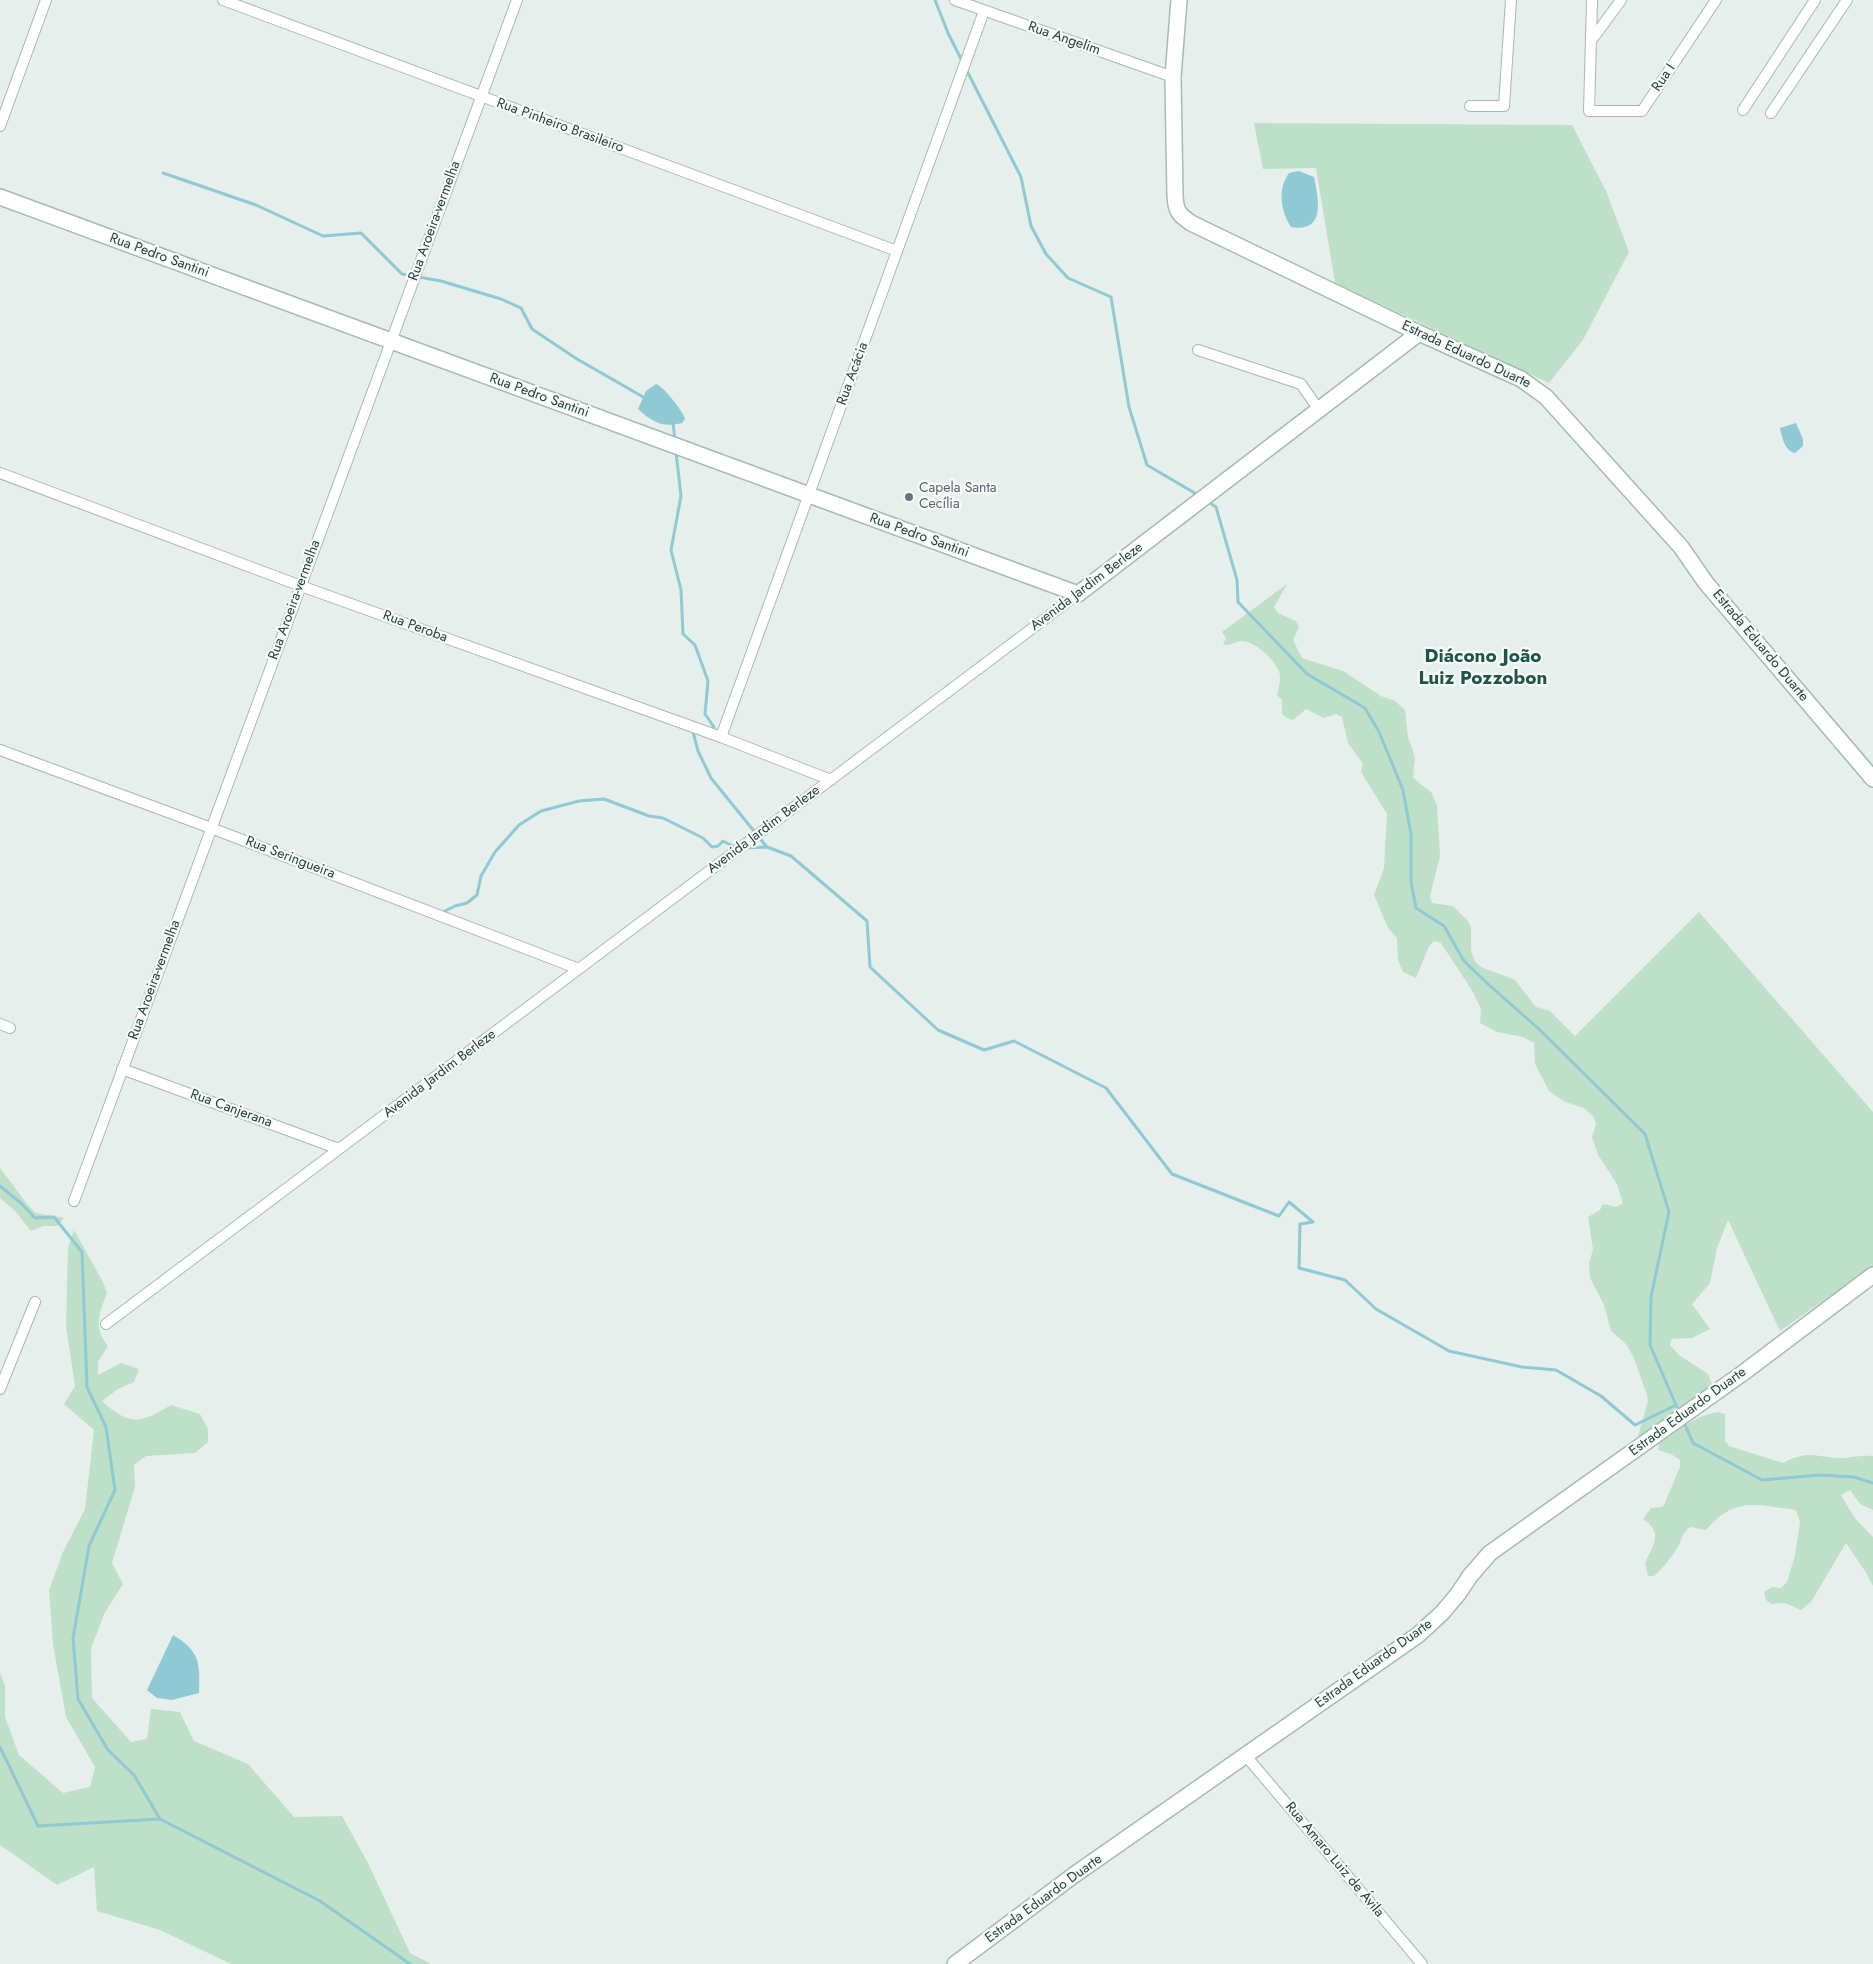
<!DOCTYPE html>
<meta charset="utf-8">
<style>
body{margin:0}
canvas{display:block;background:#e6efeb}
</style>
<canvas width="1873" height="1964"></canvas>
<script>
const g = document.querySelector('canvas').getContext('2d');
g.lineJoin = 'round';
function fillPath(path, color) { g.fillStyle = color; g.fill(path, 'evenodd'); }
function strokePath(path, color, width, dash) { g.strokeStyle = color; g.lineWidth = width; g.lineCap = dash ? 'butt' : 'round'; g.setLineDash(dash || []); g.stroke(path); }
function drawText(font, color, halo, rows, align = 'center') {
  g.font = font + ' Jost,sans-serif'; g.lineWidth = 4.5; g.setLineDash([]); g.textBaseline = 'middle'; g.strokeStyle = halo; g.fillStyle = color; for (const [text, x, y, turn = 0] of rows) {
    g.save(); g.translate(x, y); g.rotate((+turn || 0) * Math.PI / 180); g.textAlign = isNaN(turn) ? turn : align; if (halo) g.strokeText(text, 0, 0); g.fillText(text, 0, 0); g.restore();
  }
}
fillPath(new Path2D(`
 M1254,123L1572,125L1606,191L1629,252L1583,340L1549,383L1335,283L1316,168L1263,169Z
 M1287,584L1274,607L1278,613L1296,621L1299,627L1293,640L1302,658L1343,671L1381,696L1395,701L1405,710L1408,737L1415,757L1413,778L1431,792L1437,805L1440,856L1430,896L1432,903L1453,906L1468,921L1471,927V950L1475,962L1481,967L1515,980L1536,1007L1550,1011L1575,1036L1699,912L1873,1112V1266L1780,1331L1728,1220L1717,1248L1710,1283L1692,1304L1710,1329L1692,1338L1672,1339L1670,1345L1679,1355L1708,1374L1713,1386L1637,1440L1648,1401L1647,1395L1633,1356L1626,1344L1611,1331L1604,1305L1590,1278L1589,1263L1593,1250L1588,1217L1600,1210L1603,1204L1616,1207L1623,1203L1617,1184L1598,1155L1592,1137L1596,1124L1594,1117L1584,1108L1565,1102L1549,1091L1535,1064L1534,1043L1523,1037L1497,1032L1480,1023L1481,1009L1473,992L1441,943L1434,941L1429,946L1416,978L1403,972L1398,960L1397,938L1388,928L1374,895L1384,868L1387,814L1364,777L1361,771L1363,764L1348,743L1342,717L1336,714L1324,718L1306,709L1293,720L1287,718L1282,714V700L1277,695C1278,689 1281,680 1280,675C1278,662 1255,641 1242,641C1235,641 1231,647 1223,644L1226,638L1222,632Z
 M0,1168L27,1204L36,1213L64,1218L57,1226H43L31,1231L16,1212L0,1198Z
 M74,1230L103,1282L107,1293C99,1314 93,1327 108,1346L98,1362V1375L121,1363L139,1369L134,1382L118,1389L102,1401C131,1427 140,1423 171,1405L200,1414L208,1429V1442L195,1453L146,1456L134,1465L135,1487L112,1563L123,1584L104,1614L91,1649L92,1698L131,1742L147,1739L151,1709L180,1712L194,1741L248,1764L294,1817L342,1816L368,1863L410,1953L431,1964H231L160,1930L97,1911L94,1867L57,1885L0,1845V1673L5,1685V1717L19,1755L63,1793L90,1787L95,1767L66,1717L53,1644L49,1590L63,1552L85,1509L94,1430L64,1404L75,1386L66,1326L68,1248Z
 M1719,1412L1725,1414V1441L1729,1446L1783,1463C1811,1448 1817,1459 1845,1458C1854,1457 1864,1455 1873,1456V1510L1860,1504L1850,1490L1841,1495L1854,1517L1873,1537V1586L1865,1571L1846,1543L1811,1602L1801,1610L1785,1603L1771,1604L1766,1600L1764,1592L1772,1587L1781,1588L1787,1582L1795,1555L1800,1522L1796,1510C1756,1505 1735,1496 1706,1530L1690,1527C1680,1535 1683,1538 1678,1547C1671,1558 1663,1568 1654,1576H1648L1645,1563C1653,1544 1664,1533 1643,1519L1651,1508L1663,1507L1680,1467V1460L1671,1454L1658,1450L1659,1444C1678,1431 1695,1415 1719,1412Z`), '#bfe0c8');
fillPath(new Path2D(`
 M1299,171L1314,177C1318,198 1327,233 1291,227C1281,211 1277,190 1289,173Z
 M656,384C664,387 683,411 685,419L682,423C663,428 652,422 638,409L646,391Z
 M1796,423L1803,439V446L1795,453C1785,451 1782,438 1780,428Z
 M173,1635C200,1651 200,1663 199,1693L172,1700L157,1698L147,1690Z`), '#8ec9d4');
strokePath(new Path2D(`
 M935,0L948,33L962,61
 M966,69L1021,177L1031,226L1046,254L1068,278L1111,297L1129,407L1147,465L1198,495
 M163,173L256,205L323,236L361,233L402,274L441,281L501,299L521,308L532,329L577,359L645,398
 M673,422L675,441
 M676,452L681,496L671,550L681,590L683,634L695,645L708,681L705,714L714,727L709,730
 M1207,501L1216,507L1237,580L1238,602L1307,674L1365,708L1379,732L1403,790L1411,834V882L1416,908L1444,926L1464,961L1489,985L1540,1030L1645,1134L1669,1212L1651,1297L1650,1345L1679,1412
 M692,728L698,751L711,778L766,846
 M745,848L767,847L791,856L867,921L870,967L938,1030L984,1050L1014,1041L1106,1088L1172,1174L1279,1216L1289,1202L1313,1222L1300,1224L1299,1268L1345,1280L1376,1309L1449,1351L1522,1367L1556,1370L1601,1396L1635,1425L1676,1405
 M441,913L455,906L467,903L477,895L481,876L495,852L519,825L541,811L579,801L604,799L649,816L663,818L703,838L712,847L718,846L723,841L736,848
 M0,1186L22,1204L35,1218L54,1217L82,1252L87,1387L106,1427L115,1490L89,1546L73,1638L78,1699L108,1750L134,1775L160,1819
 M1683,1420L1693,1443L1762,1480L1820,1475L1854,1477L1873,1483
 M0,1747L38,1826L160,1819L320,1901L410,1964`), '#8ec9d4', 3);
const street = new Path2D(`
 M223,0L897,251
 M955,0L1173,77
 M1592,0L1589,111H1642L1716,0
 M1591,41L1621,0
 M1470,106H1504L1511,0
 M1743,110L1815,0
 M1771,113L1847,0
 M0,126L46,0
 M1198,350L1301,384L1319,410
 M0,473L301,586L721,737L831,780
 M721,737L984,11
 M0,750L211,828L579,969
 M0,1024L10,1028
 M122,1069L339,1149
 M74,1201L517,0
 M106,1324L1078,594
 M0,1389L35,1302
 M1246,1756L1422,1964`);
const secondary = new Path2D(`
 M1179,0L1173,77L1175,196C1176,211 1178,214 1191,223L1419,333L1521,379L1546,397L1681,547L1706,583L1873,779
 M0,197L1078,594L1419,333
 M955,1964L1074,1875L1418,1635L1442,1613L1458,1594L1470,1576L1490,1553L1743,1373L1873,1275`);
strokePath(street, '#a8b8b2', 12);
strokePath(secondary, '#a4bbb3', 18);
strokePath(street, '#fff', 10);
strokePath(secondary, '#fff', 15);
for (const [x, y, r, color] of [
 [909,497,5,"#6b7280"]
]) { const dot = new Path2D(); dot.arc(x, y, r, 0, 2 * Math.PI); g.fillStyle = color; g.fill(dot); strokePath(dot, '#f7fbf9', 2); }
drawText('14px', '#24423a', '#f7fbf9', [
 ["Rua Angelim",1064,39,19],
 ["Rua I",1664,78,-56],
 ["Rua Pinheiro Brasileiro",560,126,20],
 ["Rua Aroeira-vermelha",435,221,-70],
 ["Rua Pedro Santini",159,256,20],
 ["Estrada Eduardo Duarte",1466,355,25],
 ["Rua Acácia",853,374,-70],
 ["Rua Pedro Santini",539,396,20],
 ["Rua Pedro Santini",919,536,20],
 ["Avenida Jardim Berleze",1087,587,-37],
 ["Rua Aroeira-vermelha",295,600,-70],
 ["Rua Peroba",415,627,20],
 ["Estrada Eduardo Duarte",1760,646,50],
 ["Avenida Jardim Berleze",764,830,-37],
 ["Rua Seringueira",290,858,21],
 ["Rua Aroeira-vermelha",155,980,-70],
 ["Avenida Jardim Berleze",440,1074,-37],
 ["Rua Canjerana",231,1109,20],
 ["Estrada Eduardo Duarte",1688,1412,-36],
 ["Estrada Eduardo Duarte",1374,1664,-36],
 ["Rua Amaro Luiz de Ávila",1334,1860,50],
 ["Estrada Eduardo Duarte",1044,1899,-36]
]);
drawText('14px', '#5b616d', '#f7fbf9', [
 ["Capela Santa",919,489],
 ["Cecília",919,505]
], 'left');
drawText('bold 19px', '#1f5548', '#f7fbf9', [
 ["Diácono João",1483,657],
 ["Luiz Pozzobon",1483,679]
]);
</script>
